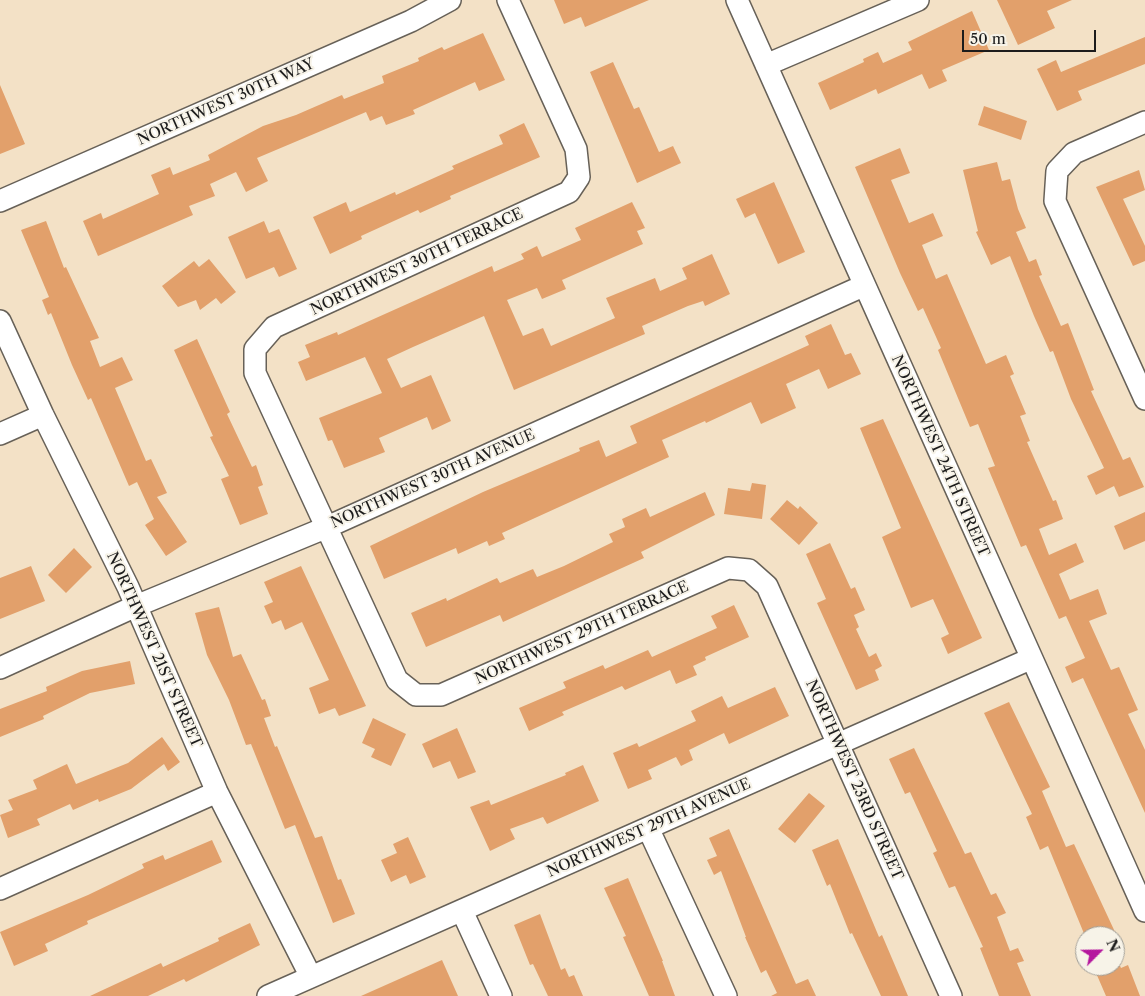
<!DOCTYPE html>
<style>
body{margin:0}
#map{position:relative;width:1145px;height:996px;overflow:hidden;background:#f3e1c6;font-family:"Libre Caslon Text",serif}
canvas{display:block}
.north{position:absolute;left:1075px;top:926px;width:50px;height:50px;box-sizing:border-box;background:#f7f3e8;border:1px solid #9f9d96;border-radius:50%;rotate:67deg;font-size:14px;font-weight:700;line-height:20px;text-align:center;color:#1c1c1c}
.north::after{content:'';display:block;margin:auto;width:18px;height:22px;background:#b5179e;clip-path:polygon(50% 0,100% 100%,50% 72%,0 100%)}
.scale{position:absolute;left:962px;top:30px;width:134px;height:22px;box-sizing:border-box;border:2px solid #1c1c1c;border-top:0;padding-left:6px;font-size:15px;line-height:18px;white-space:nowrap;color:#1c1c1c;-webkit-text-stroke:4px #f7f3e8;paint-order:stroke}
</style>
<div id="map">
<canvas width="1145" height="996"></canvas>
<div class="north">N</div>
<div class="scale">50 m</div>
</div>
<script>
const g = document.querySelector('canvas').getContext('2d');
g.lineJoin = 'round';
function fillPath(path, color) { g.fillStyle = color; g.fill(path, 'evenodd'); }
function strokePath(path, color, width, dash) { g.strokeStyle = color; g.lineWidth = width; g.lineCap = dash ? 'butt' : 'round'; g.setLineDash(dash || []); g.stroke(path); }
function drawText(font, color, halo, rows, align = 'center') {
  g.font = font + ' "Libre Caslon Text",serif'; g.lineWidth = 4; g.setLineDash([]); g.textBaseline = 'middle'; g.strokeStyle = halo; g.fillStyle = color; for (const [text, x, y, turn = 0] of rows) {
    g.save(); g.translate(x, y); g.rotate((+turn || 0) * Math.PI / 180); g.textAlign = isNaN(turn) ? turn : align; if (halo) g.strokeText(text, 0, 0); g.fillText(text, 0, 0); g.restore();
  }
}
fillPath(new Path2D(`
 M554,0H649L585,27L581,17L564,24Z
 M997,0H1072L1047,11L1055,28L1018,45Z
 M972,11L989,50L942,70L947,81L929,89L922,74L878,94L876,89L830,110L818,83L864,62L863,59L878,52L883,63L912,50L908,42Z
 M483,33L505,80L479,91L475,82L413,110L415,114L386,125L382,116L370,121L366,112L257,158L268,181L246,192L236,172L210,184L215,196L189,206L193,215L98,256L83,221L101,213L103,219L159,194L151,175L170,167L173,175L210,160L208,155L263,126L296,115L342,95L344,99L384,83L382,76L419,61L418,58L442,47L444,50Z
 M1145,37V64L1078,91L1082,100L1057,111L1037,69L1056,60L1061,72Z
 M613,62L634,109L639,107L659,152L673,146L681,163L637,183L590,72Z
 M0,85L25,144L0,154Z
 M984,106L1027,121L1021,140L978,125Z
 M524,123L540,157L450,196L451,199L420,213L418,210L361,236L362,239L330,254L313,217L346,202L350,212L395,192L396,195L454,169L452,166L503,144L499,135Z
 M900,148L910,173L891,180L909,223L933,213L943,236L922,245L936,279L947,274L986,364L1006,355L1014,374L1010,376L1026,414L1020,416L1030,441L1027,442L1053,501L1056,500L1063,519L1039,529L1049,555L1076,543L1084,562L1059,574L1070,600L1098,589L1107,614L1089,621L1111,670L1119,667L1138,710L1128,714L1145,750V813L1083,678L1072,683L1065,667L1085,658L1066,616L1059,619L1026,545L1021,547L988,468L995,466L978,424L970,427L938,350L941,348L923,308L918,311L900,273L855,167Z
 M997,162L1002,181L1010,179L1018,209L1026,228L1016,232L1029,262L1036,259L1042,275L1039,276L1061,326L1068,323L1094,390L1091,391L1123,460L1130,457L1144,487L1119,497L1114,486L1096,495L1087,476L1104,468L1071,399L1053,351L1050,352L1034,316L1010,256L991,265L976,232L978,231L963,170Z
 M1139,170L1145,190L1123,199L1145,246V261L1133,266L1096,187Z
 M774,182L805,252L778,264L755,213L745,218L736,199Z
 M632,202L645,228L637,231L643,244L562,280L566,289L542,299L537,288L507,300L523,336L543,328L551,346L615,318L606,298L655,278L660,291L687,279L682,268L712,254L730,294L705,306L703,301L688,306L642,326L645,334L514,390L484,316L413,347L387,359L401,388L431,375L451,421L432,430L427,417L379,438L385,452L344,468L332,440L328,441L319,418L382,393L365,357L306,381L298,362L310,357L305,345L337,332L338,335L492,266L494,272L524,259L521,254L537,246L542,257L581,240L575,228Z
 M46,221L64,268L66,267L99,338L90,341L100,367L122,357L133,380L115,388L146,461L151,459L167,493L157,497L187,542L166,556L145,525L154,519L137,482L129,486L91,398L88,400L72,365L51,313L48,315L42,300L49,297L21,230Z
 M264,221L269,233L279,229L297,269L279,277L274,267L246,279L228,237Z
 M209,259L236,292L221,304L216,298L200,310L196,300L178,307L162,286L194,261L199,267Z
 M831,324L845,355L851,353L861,374L828,389L819,369L786,384L796,408L761,424L751,402L706,423L705,421L662,440L669,457L502,533L505,539L489,546L487,541L458,554L456,548L384,579L370,546L483,492L580,451L579,448L599,440L606,457L637,443L630,426L809,345L805,336Z
 M197,339L230,412L227,414L252,467L256,465L263,485L258,487L268,514L240,525L221,479L229,476L210,437L213,436L174,350Z
 M883,419L982,638L948,654L941,638L949,634L933,599L911,608L882,537L901,528L860,428Z
 M752,483L766,485L762,519L724,514L728,488L750,491Z
 M705,492L715,515L641,552L644,558L503,622L500,615L426,647L411,613L446,598L447,601L497,578L500,583L533,569L537,577L564,566L613,542L609,534L625,527L622,519L646,508L650,517Z
 M787,500L798,509L800,506L818,523L799,545L770,519Z
 M1145,512V541L1124,550L1114,526Z
 M830,543L851,589L855,587L865,610L854,615L859,627L856,629L869,657L876,653L882,666L875,670L879,680L856,690L817,603L826,599L806,554Z
 M74,548L92,567L66,593L48,575Z
 M31,566L45,601L0,619V578Z
 M301,566L366,706L339,716L335,708L319,714L309,688L329,680L302,622L285,630L281,620L272,624L264,606L273,602L264,582Z
 M734,605L749,637L705,657L706,660L693,666L697,675L676,684L670,670L625,690L622,686L562,712L564,715L529,731L519,708L566,688L563,682L603,665L605,669L648,650L652,657L717,628L711,616Z
 M219,607L233,657L241,654L262,700L265,699L271,716L264,718L275,747L277,746L315,838L322,836L338,880L341,879L355,914L333,923L295,825L285,829L251,744L246,745L229,700L207,655L195,613Z
 M130,661L135,684L90,693L43,716L44,719L0,737V709L47,691L46,687L82,671Z
 M775,687L789,716L729,744L724,733L689,750L693,760L681,766L676,757L648,770L652,779L628,789L613,753L637,743L639,747L696,721L691,711L722,696L728,708Z
 M1009,702L1050,787L1042,791L1066,847L1074,844L1115,932L1105,936H1085L1048,846L1040,850L1026,817L1032,814L984,713Z
 M373,718L406,734L391,766L371,757L375,749L362,743Z
 M457,728L476,772L458,779L450,761L433,768L422,744Z
 M162,737L180,762L168,771L164,764L131,789L99,802L98,799L73,810L70,804L37,819L40,825L8,838L0,815L13,810L8,800L37,789L33,780L67,764L76,784L128,763Z
 M914,748L965,854L971,852L991,895L996,893L1006,913L997,917L1010,951L1018,948L1024,961L1017,963L1031,996H999L980,948L983,947L955,886L949,888L933,853L937,851L910,792L905,794L889,759Z
 M583,765L599,801L547,824L543,817L510,829L515,839L490,851L470,807L489,800L491,805L566,775L565,773Z
 M809,793L825,806L795,843L778,829Z
 M729,829L796,984L808,979L816,996H771L777,993L766,970L761,973L745,937H746L721,871L714,875L707,860L717,856L709,838Z
 M408,837L426,877L410,884L406,875L391,882L381,860L397,853L393,844Z
 M838,839L879,937L882,935L908,996H881L852,933L850,934L830,884L827,886L812,850Z
 M212,840L222,862L87,921L88,924L45,944L48,951L14,966L0,932L88,895L144,868L142,864L163,855L165,860Z
 M628,878L663,961H662L675,996H649L623,937L626,936L604,888Z
 M540,914L561,970L565,968L569,977L574,975L583,996H548L533,964L530,965L514,925Z
 M250,923L260,945L186,982L184,979L148,996H90L161,963L163,967L219,941L218,938Z
 M442,960L458,996H361Z
 M1128,965L1140,996H1106L1093,966H1120L1121,968Z`), '#e2a06b');
const street = new Path2D(`
 M508,0L576,149L579,177L569,192L274,327L255,349V373L397,680L416,695H441L728,568L749,570L767,586L951,996
 M737,0L1145,911
 M766,65L918,0
 M1145,122L1074,153L1057,171L1055,201L1145,399
 M0,201L411,21L450,0
 M0,321L43,415L128,587L217,792L311,977
 M0,434L43,415
 M0,668L136,606L325,528L863,286
 M648,828L726,996
 M0,889L217,792
 M462,911L501,996
 M268,996L1030,659`);
strokePath(street, '#676158', 24);
strokePath(street, '#fff', 21);
drawText('15px', '#1c1c1c', '#f7f3e8', [
 ["NORTHWEST 30TH WAY",226,102,-24],
 ["NORTHWEST 30TH TERRACE",417,262,-25],
 ["NORTHWEST 24TH STREET",940,456,66],
 ["NORTHWEST 30TH AVENUE",433,479,-24],
 ["NORTHWEST 29TH TERRACE",582,633,-24],
 ["NORTHWEST 21ST STREET",154,650,66],
 ["NORTHWEST 23RD STREET",854,780,66],
 ["NORTHWEST 29TH AVENUE",649,828,-24]
]);
</script>
